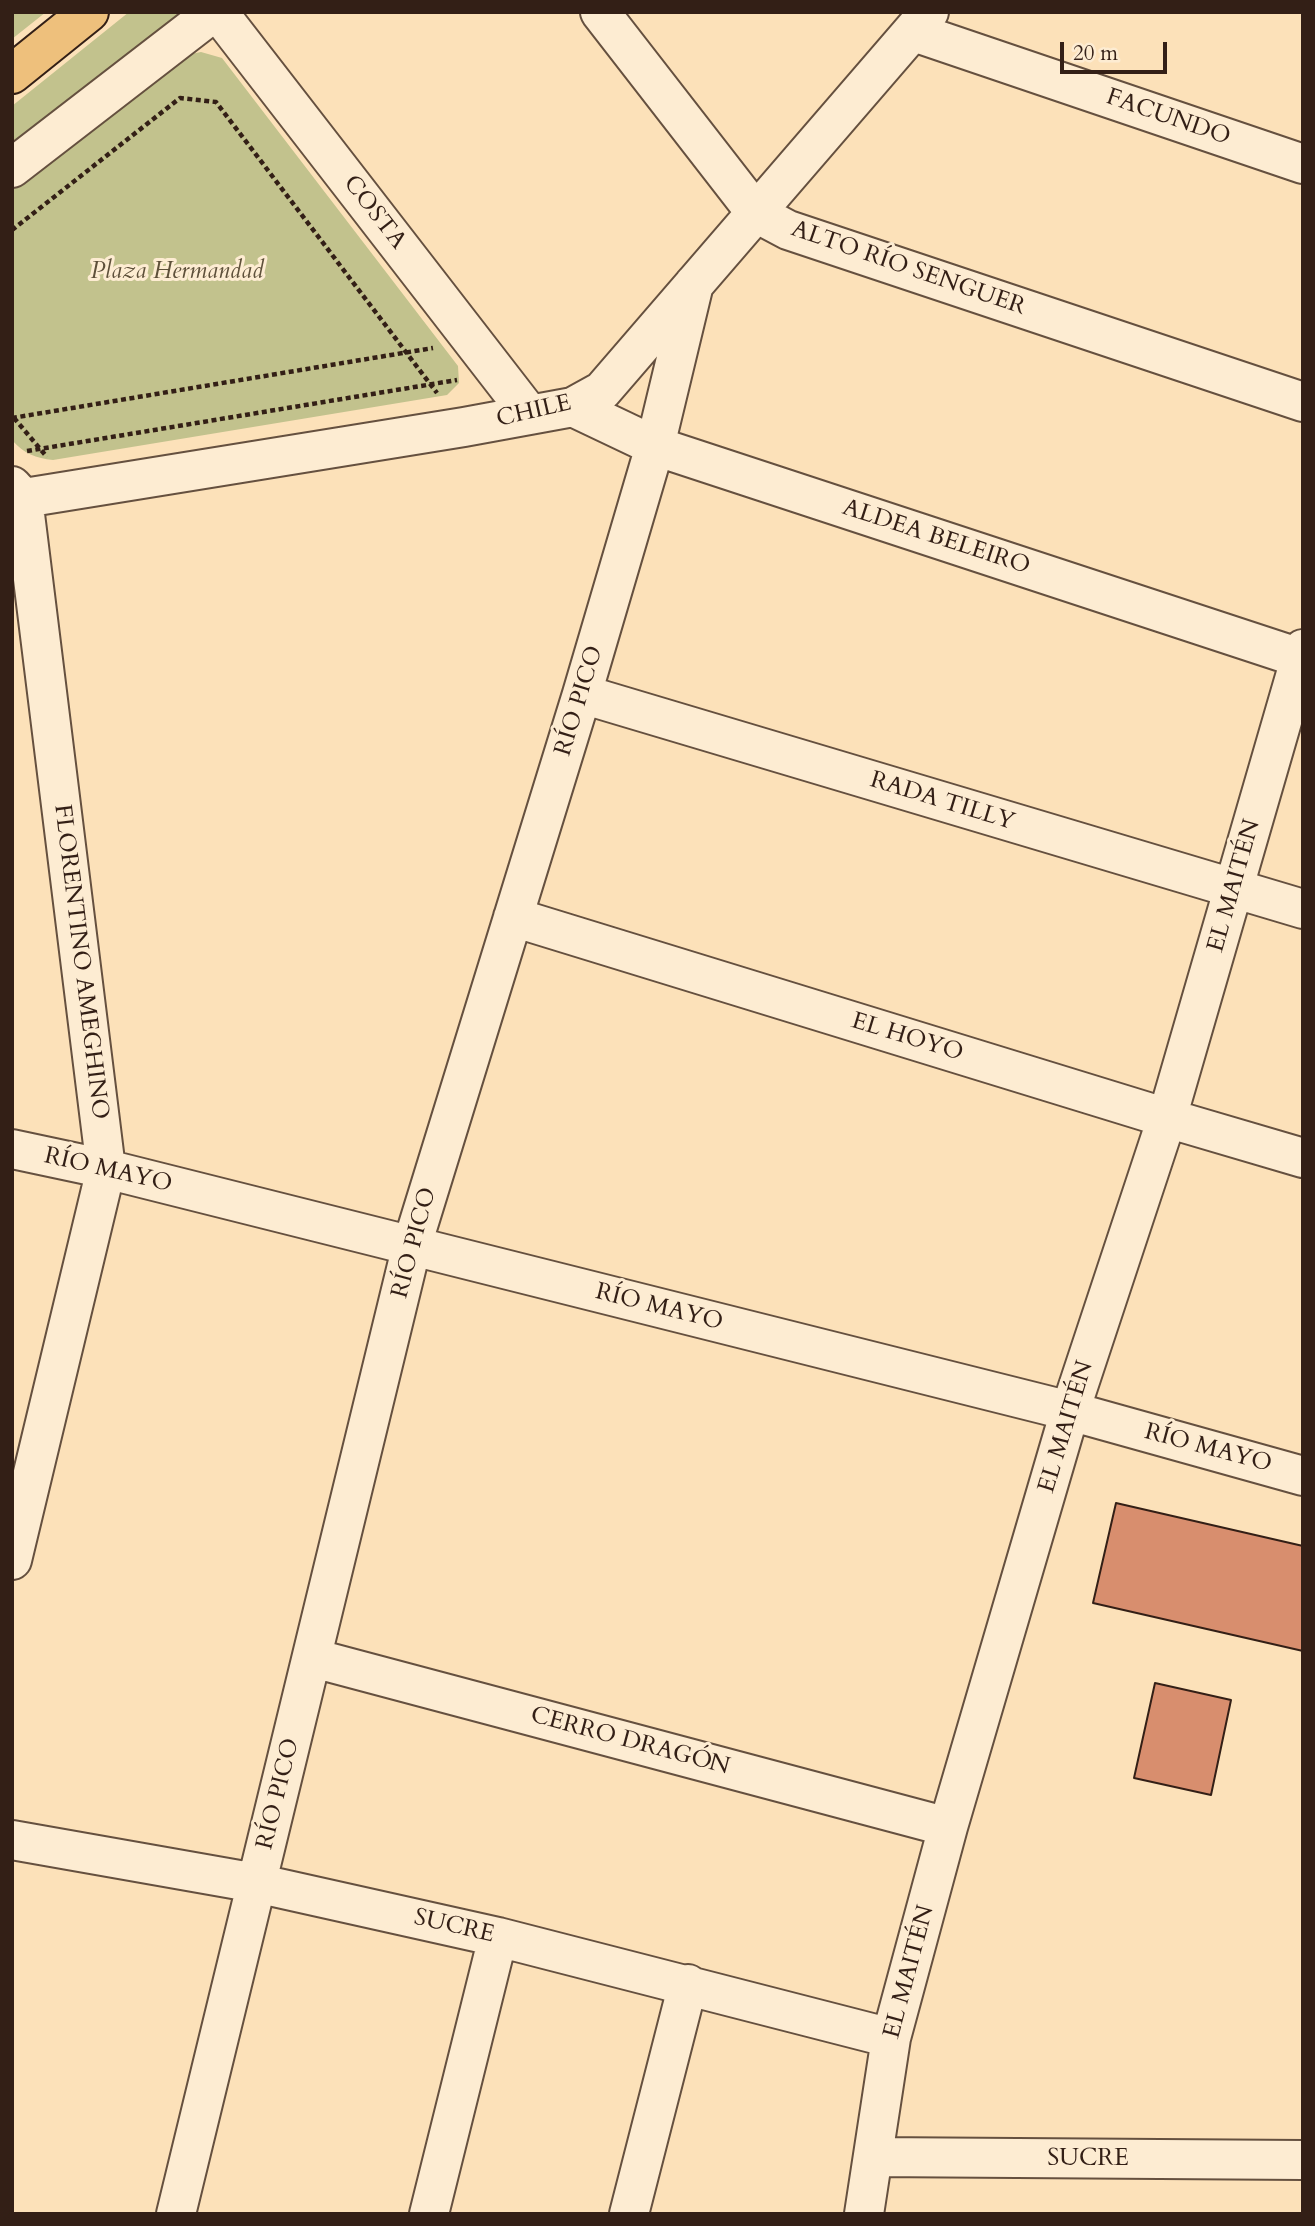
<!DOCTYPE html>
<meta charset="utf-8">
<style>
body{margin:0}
#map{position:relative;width:1315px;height:2226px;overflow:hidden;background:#fce1b9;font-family:Cardo,serif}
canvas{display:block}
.frame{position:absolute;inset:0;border:14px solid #331f16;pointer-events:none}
.scale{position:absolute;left:1060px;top:42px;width:107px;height:32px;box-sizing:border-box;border:4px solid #331f16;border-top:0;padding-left:9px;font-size:21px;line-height:24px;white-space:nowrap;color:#331f16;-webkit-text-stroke:5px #fdecd2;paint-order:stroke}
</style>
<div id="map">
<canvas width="1315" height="2226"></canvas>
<div class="frame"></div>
<div class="scale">20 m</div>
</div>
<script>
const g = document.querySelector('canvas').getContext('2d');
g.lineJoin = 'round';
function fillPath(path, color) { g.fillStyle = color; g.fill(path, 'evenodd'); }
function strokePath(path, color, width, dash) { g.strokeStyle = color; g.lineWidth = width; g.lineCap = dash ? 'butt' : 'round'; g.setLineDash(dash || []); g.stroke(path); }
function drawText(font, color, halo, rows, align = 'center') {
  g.font = font + ' Cardo,serif'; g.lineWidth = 6; g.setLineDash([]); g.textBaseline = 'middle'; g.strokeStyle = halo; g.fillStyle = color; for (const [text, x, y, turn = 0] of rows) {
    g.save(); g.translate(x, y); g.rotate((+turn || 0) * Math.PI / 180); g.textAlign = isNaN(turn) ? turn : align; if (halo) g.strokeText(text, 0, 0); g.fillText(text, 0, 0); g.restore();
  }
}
fillPath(new Path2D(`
 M12,12H46L12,39Z
 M129,12H192L12,153V106Z
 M201,52L222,58L458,366L459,383L447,395L53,460C36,458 24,454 12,440V190L181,56Z`), '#c2c28d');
const building = new Path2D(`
 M1116,1503L1303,1546V1651L1093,1603Z
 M1155,1683L1231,1700L1211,1795L1134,1778Z`);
fillPath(building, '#d88e6e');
strokePath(building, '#331f16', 2);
const minor = new Path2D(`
 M218,12L530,415
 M600,12L756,213L788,230L1303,402
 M914,32L1303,164
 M12,168L214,12
 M573,407L655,446L1303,659
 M12,486L23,498L106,1169L12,1560
 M12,500L464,427L573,407L602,391L929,12
 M582,694L1303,909
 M513,917L1167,1118L1303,1158
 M12,1149L106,1169L1070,1411L1303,1476
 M313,1658L948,1827
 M12,1840L256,1883L498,1937L891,2038
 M874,2157L1303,2160
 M176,2214L412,1245L582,694L655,446L694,284
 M429,2214L498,1937
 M629,2214L688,1984
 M864,2214L891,2038L948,1827L1070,1411L1167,1118L1303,649`);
const major = new Path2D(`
 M12,74L89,12`);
strokePath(minor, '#65503f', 42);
strokePath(major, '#331f16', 42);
strokePath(new Path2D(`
 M12,230L180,98L216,102L437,393
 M12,418L433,348
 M14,418L47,457
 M27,451L457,380`), '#331f16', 4.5, [5, 3.5]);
strokePath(minor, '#fdecd2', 38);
strokePath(major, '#eec07c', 38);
drawText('24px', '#331f16', '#fdecd2', [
 ["FACUNDO",1168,118,19],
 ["COSTA",374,213,52],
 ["ALTO RÍO SENGUER",908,269,19],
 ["CHILE",534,412,-13],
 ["ALDEA BELEIRO",936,538,18],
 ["RÍO PICO",580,701,-73],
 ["RADA TILLY",942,802,17],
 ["EL MAITÉN",1235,886,-74],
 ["FLORENTINO AMEGHINO",80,962,83],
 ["EL HOYO",907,1038,17],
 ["RÍO MAYO",108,1171,13],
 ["RÍO PICO",415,1243,-75],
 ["RÍO MAYO",659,1308,14],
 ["EL MAITÉN",1067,1427,-73],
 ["RÍO MAYO",1208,1449,15],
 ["CERRO DRAGÓN",630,1742,15],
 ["RÍO PICO",279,1794,-76],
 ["SUCRE",454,1927,13],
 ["EL MAITÉN",910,1972,-75],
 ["SUCRE",1088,2159]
]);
drawText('italic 24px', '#5e503a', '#fdecd2', [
 ["Plaza Hermandad",177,272]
]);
</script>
